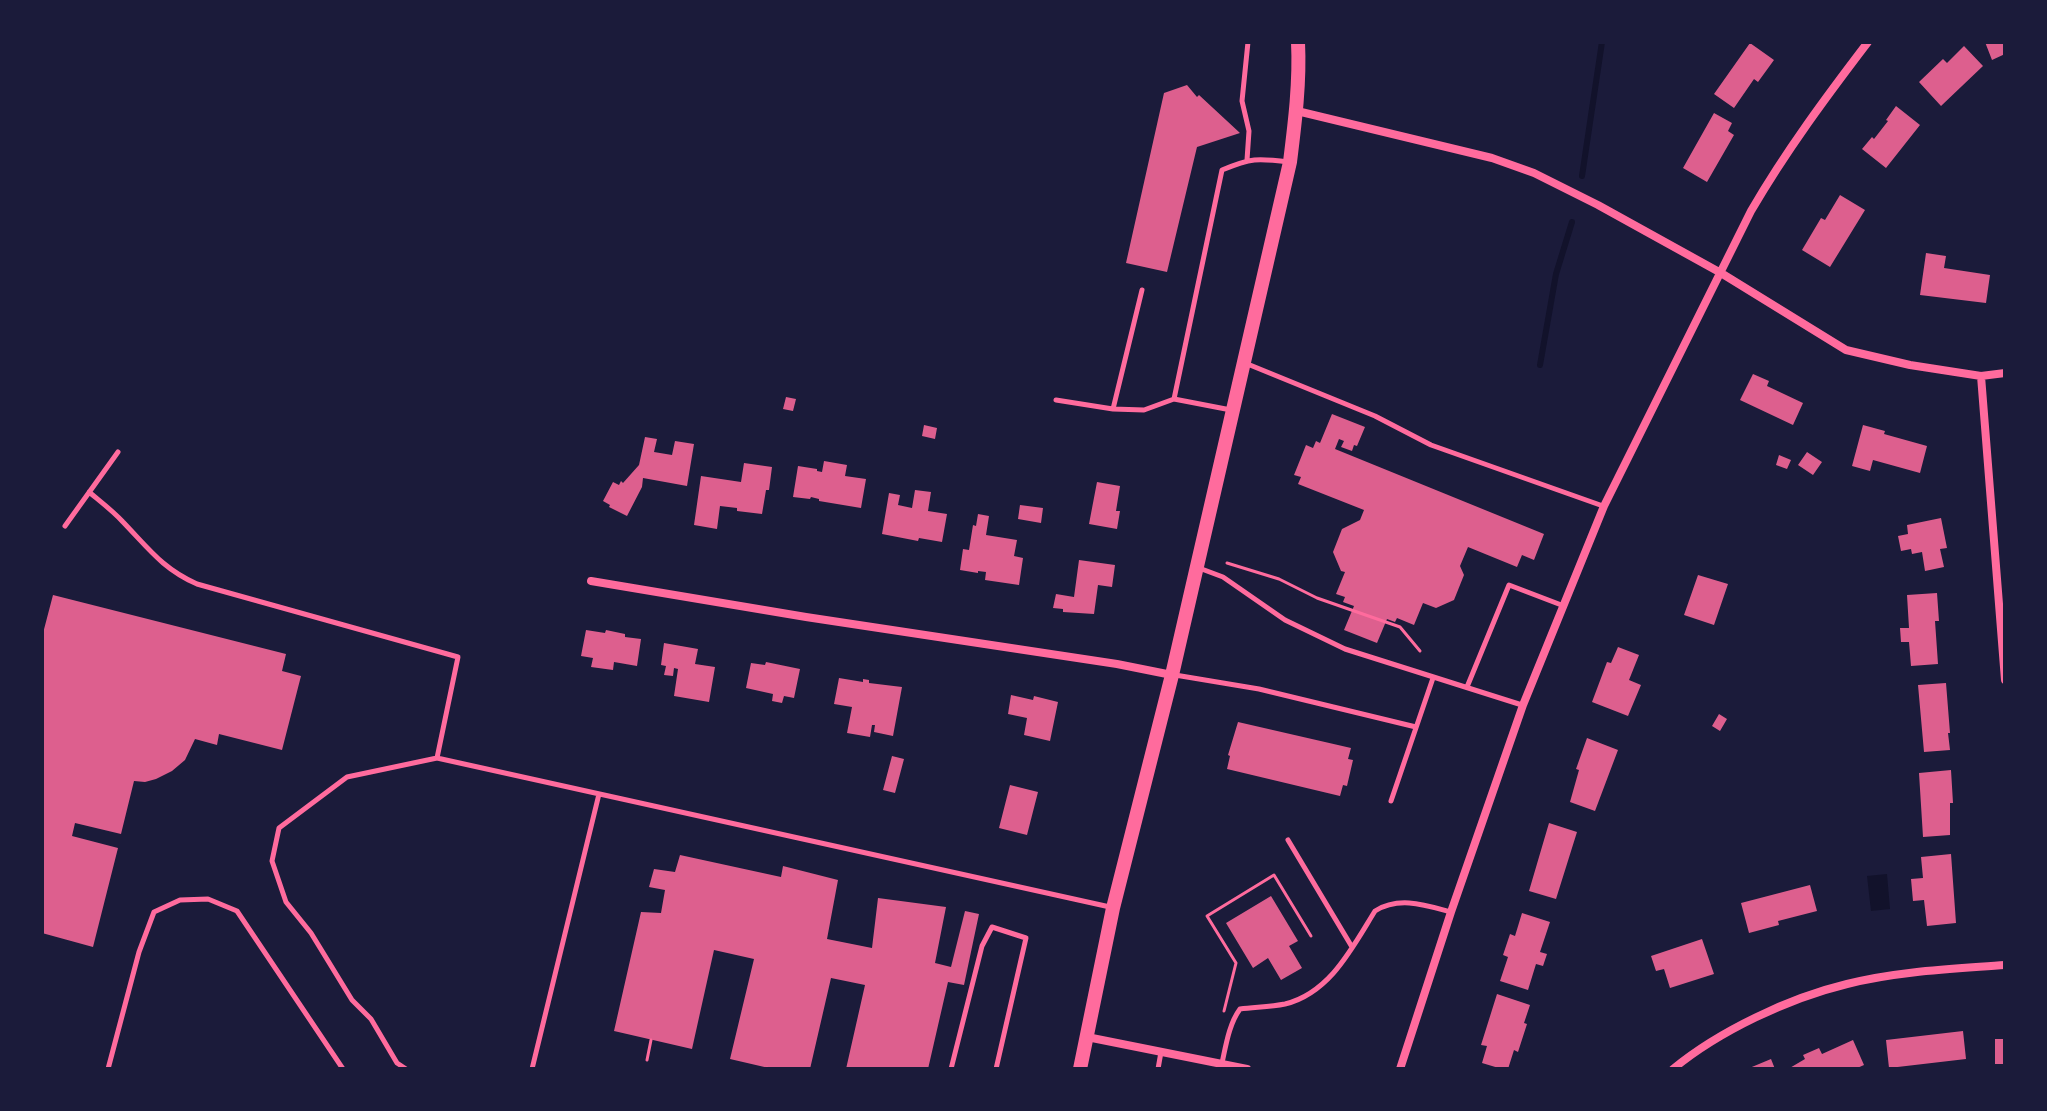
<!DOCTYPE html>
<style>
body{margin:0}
#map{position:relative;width:2047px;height:1111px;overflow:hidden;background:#1b1b3a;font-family:Signika,sans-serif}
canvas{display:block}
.frame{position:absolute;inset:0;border:44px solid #1b1b3a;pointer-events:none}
</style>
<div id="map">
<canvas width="2047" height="1111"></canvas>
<div class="frame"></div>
</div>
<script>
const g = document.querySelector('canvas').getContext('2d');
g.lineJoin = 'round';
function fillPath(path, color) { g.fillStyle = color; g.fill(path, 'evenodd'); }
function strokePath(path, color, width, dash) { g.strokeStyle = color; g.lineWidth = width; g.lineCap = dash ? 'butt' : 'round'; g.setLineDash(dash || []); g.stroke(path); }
fillPath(new Path2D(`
 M1887,874L1890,909L1871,911L1867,876Z`), '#12122b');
strokePath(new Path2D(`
 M1582,176L1602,42
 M1540,365L1556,274L1572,222`), '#12122b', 6);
fillPath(new Path2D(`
 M1985,42H2005V54L1992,60Z
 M1750,43L1774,60L1758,82L1754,79L1734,108L1714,94Z
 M1964,46L1983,66L1941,106L1919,82L1943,59L1947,63Z
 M1187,85L1197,97L1199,95L1240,133L1197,147L1167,272L1126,263L1164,93Z
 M1896,106L1920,125L1886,168L1862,149L1872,137L1874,139L1888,121L1886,120Z
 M1714,113L1732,123L1728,131L1734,135L1707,182L1683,168Z
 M1840,195L1865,210L1830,267L1802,250L1821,218L1825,220Z
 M1926,253L1946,256L1944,268L1990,275L1986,303L1920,295Z
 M1753,374L1769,381L1767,386L1803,403L1793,425L1740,400Z
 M786,397L796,399L793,411L783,409Z
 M1332,414L1365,427L1357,446L1354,445L1352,451L1341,447L1344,441L1339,439L1335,449L1544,534L1534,560L1522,555L1517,567L1468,547L1460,566L1464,575L1454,600L1436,608L1423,603L1414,625L1397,618L1395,622L1387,619L1377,643L1344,630L1354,606L1343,602L1345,597L1336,594L1345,572L1341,571L1333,552L1342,529L1360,520L1364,510L1298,484L1301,477L1294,475L1306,445L1313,448L1316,441L1320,443Z
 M924,425L937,428L935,439L922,436Z
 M1863,425L1885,431L1884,434L1927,446L1920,473L1873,460L1870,471L1852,466Z
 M645,437L657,439L654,452L672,455L675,441L694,444L687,486L643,478L642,487L627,516L609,507L610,505L603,501L613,482L619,485L621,481L623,483L639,465Z
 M1807,452L1822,462L1813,475L1798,465Z
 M1779,455L1791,460L1787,469L1776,465Z
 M824,461L847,465L845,476L866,479L861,508L819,501V499L811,497L810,499L793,497L798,466L817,469V471L822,472Z
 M744,463L772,467L769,490H766L762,514L737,511V508L720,506L717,529L694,525L701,476L741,482Z
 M1097,482L1120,486L1116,511H1120L1117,529L1089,524Z
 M915,490L931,492L928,511L947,514L942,542L919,538L918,541L882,534L889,493L900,495L898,505L912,508Z
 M1020,505L1043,508L1041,523L1018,519Z
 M978,514L989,516L986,535L1017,540L1014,556L1023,558L1019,585L985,580L986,572L978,571V573L960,570L963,549L969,550L973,525L976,526Z
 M1941,518L1947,548L1940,549L1944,567L1925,571L1922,552L1912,554L1911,549L1901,551L1898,536L1908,534L1907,525Z
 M1079,560L1115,565L1112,587L1098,585L1094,614L1063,612V609L1053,608L1056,594L1074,597Z
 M1698,575L1728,584L1714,625L1684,615Z
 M1937,593L1939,621H1935L1938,664L1911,666L1909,642H1901L1900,628H1909L1907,595Z
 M53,595L286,654L282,671L301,676L282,750L219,734L217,745L195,739L185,760L172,771L156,779L145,782L134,781L121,834L75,823L72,836L118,848L93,947L42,933V637Z
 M586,630L605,633L606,630L625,634V637L641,639L637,666L614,662L613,670L591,667L593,658L581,656Z
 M664,643L698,649L695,664L715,667L709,702L674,696L678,669L674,668L673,676L664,675L666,666L661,665Z
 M1618,647L1639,655L1629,680L1641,685L1628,716L1592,702L1607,662L1611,663Z
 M766,662L800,669L794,698L784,696L782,703L772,701L773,694L746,688L751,663L765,665Z
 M839,678L863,682V679L869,680V683L902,687L893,736L874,732L875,725H872L870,737L847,733L852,707L834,704Z
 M1946,683L1950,733H1948L1950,750L1924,752L1918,685Z
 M1011,695L1033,700L1034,696L1058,702L1050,741L1024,735L1027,718L1008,714Z
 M1719,714L1727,719L1720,731L1712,726Z
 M1238,722L1351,748L1348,759L1353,760L1347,786L1343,785L1340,796L1227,769L1230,756L1228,755Z
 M1587,738L1618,750L1595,811L1570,802L1579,770L1576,769Z
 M892,756L904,759L895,793L883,790Z
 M1951,770L1953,803H1950V835L1923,837L1919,773Z
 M1010,785L1038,792L1027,835L999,828Z
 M1549,823L1577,832L1556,899L1529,891Z
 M1951,854L1956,923L1927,926L1924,900L1913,901L1911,879L1923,878L1921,857Z
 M680,855L781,877L783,866L838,880L827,939L872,948L878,898L946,907L935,963L951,967L965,911L979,914L964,985L948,982L928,1069H846L865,985L831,978L810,1069H773L730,1059L754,959L714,950L692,1049L614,1031L641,912L661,913L665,890L649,887L654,869L675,872Z
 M1810,885L1817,911L1778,921L1779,925L1749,933L1741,903Z
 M1271,896L1298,941L1289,946L1302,968L1281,980L1268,958L1253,968L1226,923Z
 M1522,913L1550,922L1540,952L1547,954L1543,966L1536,964L1528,990L1500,981L1508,957L1503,955L1510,934L1515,936Z
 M1702,939L1714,974L1670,988L1664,969L1656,971L1651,956Z
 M1497,994L1530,1005L1524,1023L1527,1024L1518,1052L1514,1050L1508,1069H1502L1482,1063L1487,1046L1481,1045Z
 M1963,1031L1966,1059L1889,1068L1886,1040Z
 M1995,1039H2005V1064H1995Z
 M1853,1040L1864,1065L1855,1069H1788L1805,1059L1803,1055L1819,1048L1822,1054Z
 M1771,1059L1775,1069H1747Z`), '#dd5f8e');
strokePath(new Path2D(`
 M1227,563L1279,579L1317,598L1400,627L1420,651
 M1224,1011L1236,963L1207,916L1274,875L1311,936
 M647,1060L651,1040
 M767,1069V1068`), '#ff6b9d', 3);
strokePath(new Path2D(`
 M1247,160L1249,131L1242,101L1248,42
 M1245,363L1375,416L1431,445L1603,506
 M1056,400L1113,409L1144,410L1174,399
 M1113,409L1142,290
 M1231,410L1174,399L1222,170C1251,158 1257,158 1289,162
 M89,492C101,502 113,511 123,522C149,549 163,569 197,584L458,657L437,758
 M65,526L118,452
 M1199,568L1223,577L1285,620L1345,649L1522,705
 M1175,675L1259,689L1416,727
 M1467,687L1509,585L1564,606
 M1391,801L1433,678
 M1288,840L1352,947
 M1222,1063C1226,1045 1229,1024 1240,1009C1255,1007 1270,1007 1285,1004C1330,993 1352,948 1375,911C1399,896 1425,905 1451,912
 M108,1069L139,952L154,912L180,900L208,899L237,911L343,1069
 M406,1069L397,1063L371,1019L352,1000L311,933L286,902L272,861L279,828L347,777L437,758L1110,907
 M532,1069L599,794
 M951,1069L982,946L992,927L1026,938L996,1069
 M1158,1069L1161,1052`), '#ff6b9d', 5);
strokePath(new Path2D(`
 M1297,111L1492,158L1534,173L1598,205L1721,273L1846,350L1910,365L1981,376L2005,373
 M1981,376L2005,680
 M591,581L806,617L1117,664L1172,675
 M1087,1037L1247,1069
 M1400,1069L1451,912L1523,705L1604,506L1751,211C1786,151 1826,97 1868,42
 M1673,1069C1719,1031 1789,998 1847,984C1899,971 1953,969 2005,965`), '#ff6b9d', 8);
strokePath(new Path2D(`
 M1080,1069L1113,908L1172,675L1290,162C1295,122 1300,82 1298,42`), '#ff6b9d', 14);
</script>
